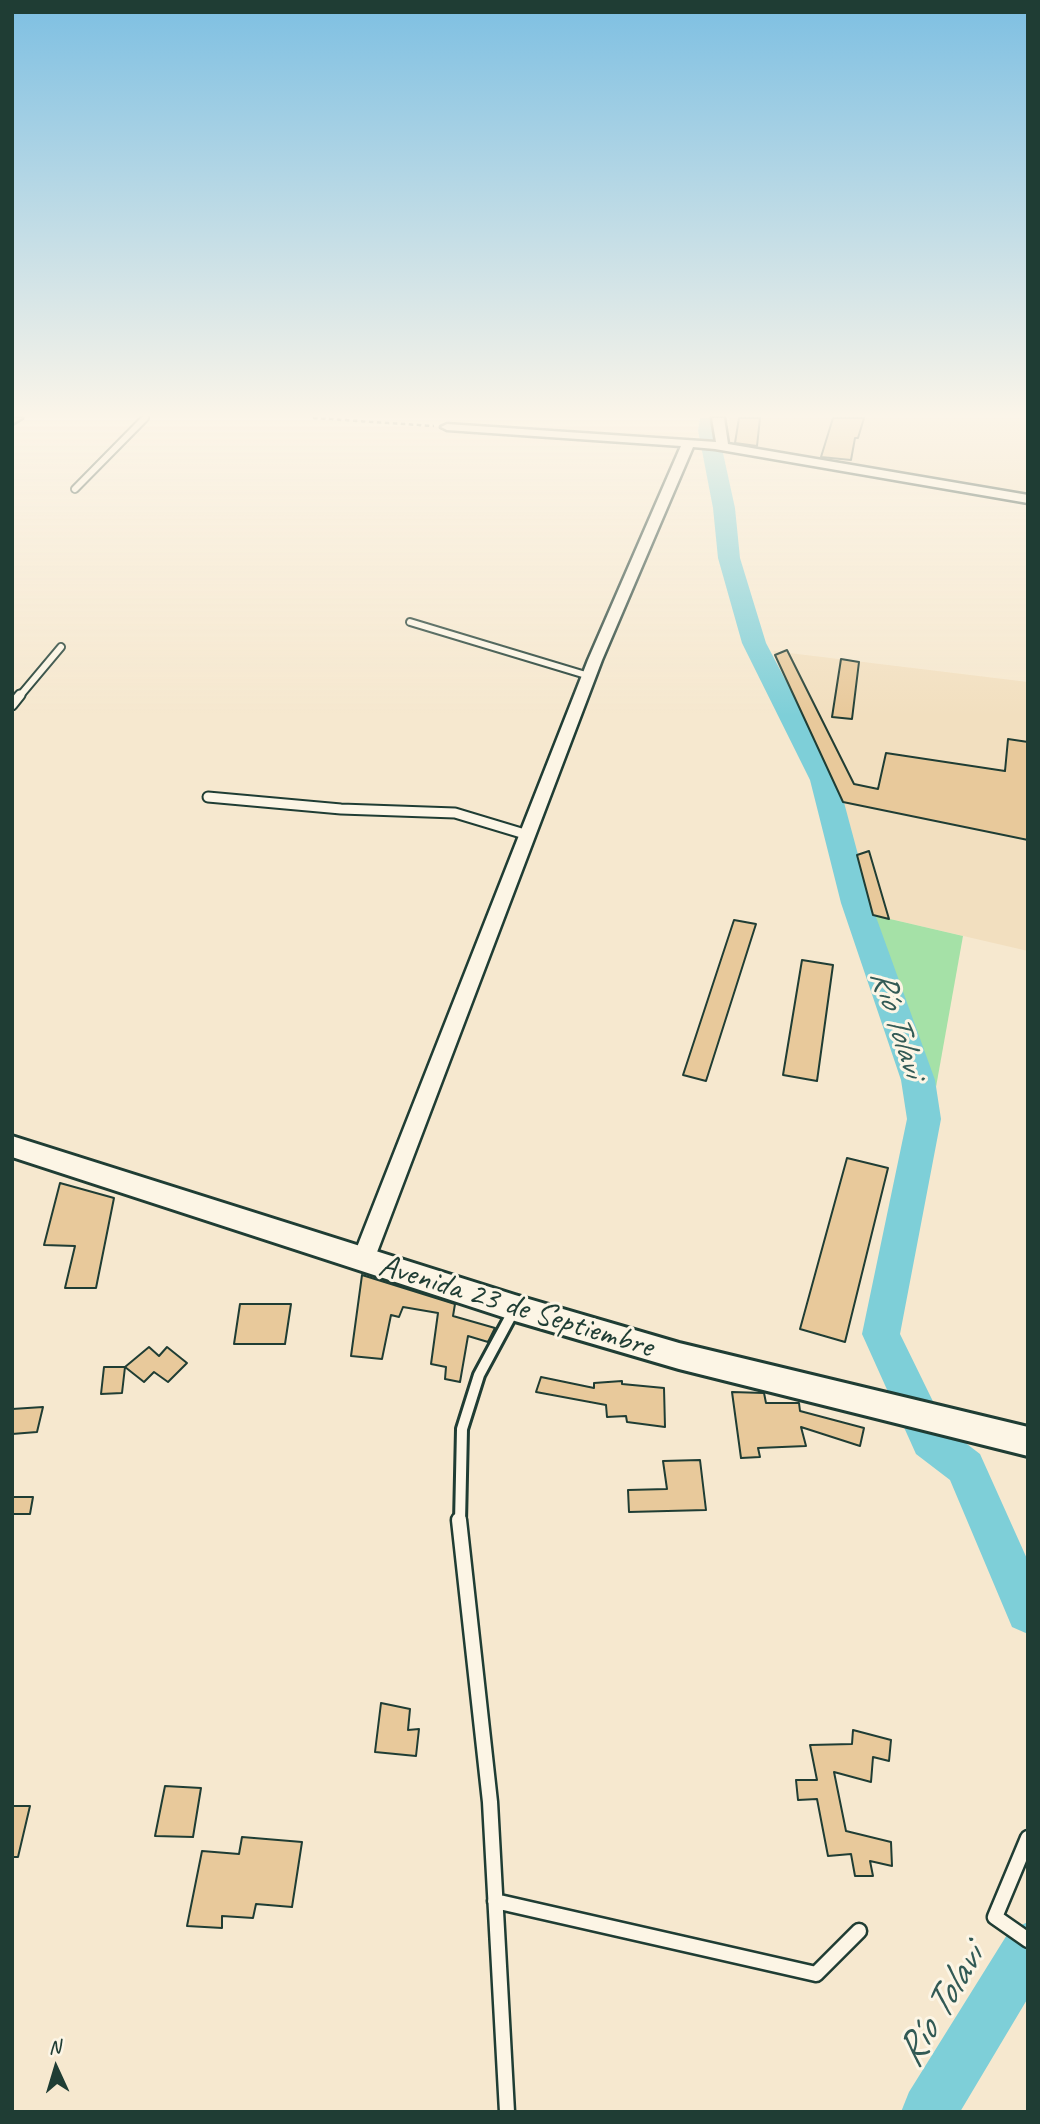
<!DOCTYPE html>
<meta charset="utf-8">
<style>
body{margin:0}
#map{position:relative;width:1040px;height:2124px;overflow:hidden;background:#f6e8cf;font-family:Caveat,sans-serif}
canvas{display:block}
.frame{position:absolute;inset:0;border:14px solid #1f3d34;pointer-events:none}
.north{position:absolute;left:21px;top:2033px;width:70px;height:70px;-webkit-text-stroke:5px #fcf5e5;paint-order:stroke;rotate:356deg;font-size:19px;font-weight:700;line-height:28px;text-align:center;color:#1f3d34}
.north::after{content:'';display:block;margin:auto;width:24px;height:32px;background:#1f3d34;clip-path:polygon(50% 0,100% 100%,50% 72%,0 100%)}
</style>
<div id="map">
<canvas width="1040" height="2124"></canvas>
<div class="frame"></div>
<div class="north">N</div>
</div>
<script>
const g = document.querySelector('canvas').getContext('2d');
g.lineJoin = 'round';
function fillPath(path, color) { g.fillStyle = color; g.fill(path, 'evenodd'); }
function strokePath(path, color, width, dash) { g.strokeStyle = color; g.lineWidth = width; g.lineCap = dash ? 'butt' : 'round'; g.setLineDash(dash || []); g.stroke(path); }
function drawText(font, color, halo, rows, align = 'center') {
  g.font = font + ' Caveat,sans-serif'; g.lineWidth = 6; g.setLineDash([]); g.textBaseline = 'middle'; g.strokeStyle = halo; g.fillStyle = color; for (const [text, x, y, turn = 0] of rows) {
    g.save(); g.translate(x, y); g.rotate((+turn || 0) * Math.PI / 180); g.textAlign = isNaN(turn) ? turn : align; if (halo) g.strokeText(text, 0, 0); g.fillText(text, 0, 0); g.restore();
  }
}
fillPath(new Path2D(`
 M730,418H1028V495L728,444L726,441Z
 M773,651L1028,682V951L873,915L840,792Z`), '#f2dfbf');
fillPath(new Path2D(`
 M873,915L963,936L936,1087Z`), '#a5e1a7');
fillPath(new Path2D(`
 M700,418H720L718,430L735,508L740,558L766,643L838,780L871,903L935,1080L941,1119L900,1334L946,1428L980,1454L1028,1561V1634L1012,1627L950,1480L916,1454L862,1334L907,1119L901,1080L841,903L810,780L742,643L718,558L713,508L698,430Z
 M1028,1922V1998L960,2112H901L909,2092L1010,1930Z`), '#7ecfd8');
const building = new Path2D(`
 M739,418H760L757,446L735,443Z
 M833,418H864L858,438H855L851,460L821,457Z
 M787,650L854,784L878,789L886,753L1005,771L1008,739L1028,742V840L843,802L775,655Z
 M841,659L859,662L852,719L832,717Z
 M869,851L889,919L873,915L857,855Z
 M734,920L756,924L706,1081L683,1075Z
 M802,960L833,965L817,1081L783,1075Z
 M847,1158L888,1168L845,1342L800,1329Z
 M60,1183L114,1198L96,1288H65L75,1246L44,1245Z
 M362,1275L455,1304L453,1316L495,1328L488,1342L468,1336L460,1382L445,1379L446,1367L431,1364L438,1313L403,1307L399,1317L391,1315L382,1359L351,1356Z
 M240,1304H291L285,1344H234Z
 M149,1347L159,1356L167,1347L187,1363L168,1382L154,1372L144,1382L125,1367Z
 M104,1367H125L122,1393L101,1394Z
 M541,1377L594,1388V1383L622,1381V1384L664,1388L665,1427L627,1422L626,1416L607,1417L606,1405L536,1392Z
 M732,1392L764,1393L766,1403H799L800,1411L864,1428L860,1446L801,1427L806,1446L758,1448L760,1457L741,1458Z
 M43,1407L37,1432L12,1434V1409Z
 M700,1460L706,1510L629,1512L628,1490L667,1489L663,1461Z
 M12,1497H33L30,1514H12Z
 M381,1703L410,1709L408,1730L419,1729L416,1756L375,1752Z
 M853,1730L891,1740L889,1761L873,1757L871,1782L834,1772L846,1831L891,1842L892,1866L870,1861L873,1876H855L851,1854L828,1856L817,1799L798,1800L796,1780H817L810,1745L852,1744Z
 M165,1786L201,1788L193,1837L155,1836Z
 M12,1806H30L18,1857H12Z
 M242,1837L302,1842L292,1907L256,1904L253,1918L222,1916V1928L187,1926L202,1851L239,1854Z`);
fillPath(building, '#e8c99b');
strokePath(building, '#1f3d34', 2);
const serviceFar3 = new Path2D(`
 M75,489L145,418
 M410,622L589,676
 M19,697L61,647`);
const serviceFar2 = new Path2D(`
 M12,705L20,695
 M208,797L341,809L455,813L528,835`);
const serviceFar1 = new Path2D(`
 M460,1522L462,1429L479,1375L514,1310`);
const service = new Path2D(`
 M459,1520L490,1802L507,2112
 M1028,1838L995,1917L1028,1940
 M495,1901L816,1974L859,1931`);
const minor = new Path2D(`
 M712,418H724L728,444L1028,495V503L715,449L693,447L602,660L374,1260L371,1266L363,1269L355,1266L352,1260L588,660L681,446L447,430L441,427L447,424L716,442Z`);
const secondary = new Path2D(`
 M12,1136L515,1295L679,1343L1028,1427V1456L679,1369L515,1321L12,1157Z`);
const primary = new Path2D(`
 M12,418H22L12,424Z`);
strokePath(serviceFar3, '#1f3d34', 10);
strokePath(serviceFar2, '#1f3d34', 13);
strokePath(serviceFar1, '#1f3d34', 16);
strokePath(service, '#1f3d34', 19);
strokePath(minor, '#1f3d34', 5);
strokePath(secondary, '#1f3d34', 6);
strokePath(primary, '#1f3d34', 5);
strokePath(new Path2D(`
 M313,418L434,426`), '#1f3d34', 2.5, [4.5, 3.5]);
strokePath(serviceFar3, '#fcf5e5', 6);
strokePath(serviceFar2, '#fcf5e5', 9);
strokePath(serviceFar1, '#fcf5e5', 10);
strokePath(service, '#fcf5e5', 14);
fillPath(minor, '#fcf5e5');
fillPath(secondary, '#fcf5e5');
fillPath(primary, '#fcde96');
const sky = g.createLinearGradient(0, 0, 0, 716);
sky.addColorStop(0, '#7dbfe2');
sky.addColorStop(0.58, '#fbf5e9');
sky.addColorStop(1, '#fbf5e900');
g.fillStyle = sky;
g.fillRect(0, 0, 1040, 716);
drawText('33px', '#1f3d34', '#fcf5e5', [
 ["Avenida 23 de Septiembre",516,1307,17]
]);
drawText('italic 35px', '#325a55', '#fcf5e5', [
 ["Río Tolavi",897,1023,72]
]);
drawText('italic 42px', '#325a55', '#fcf5e5', [
 ["Río Tolavi",941,2007,-59]
]);
</script>
